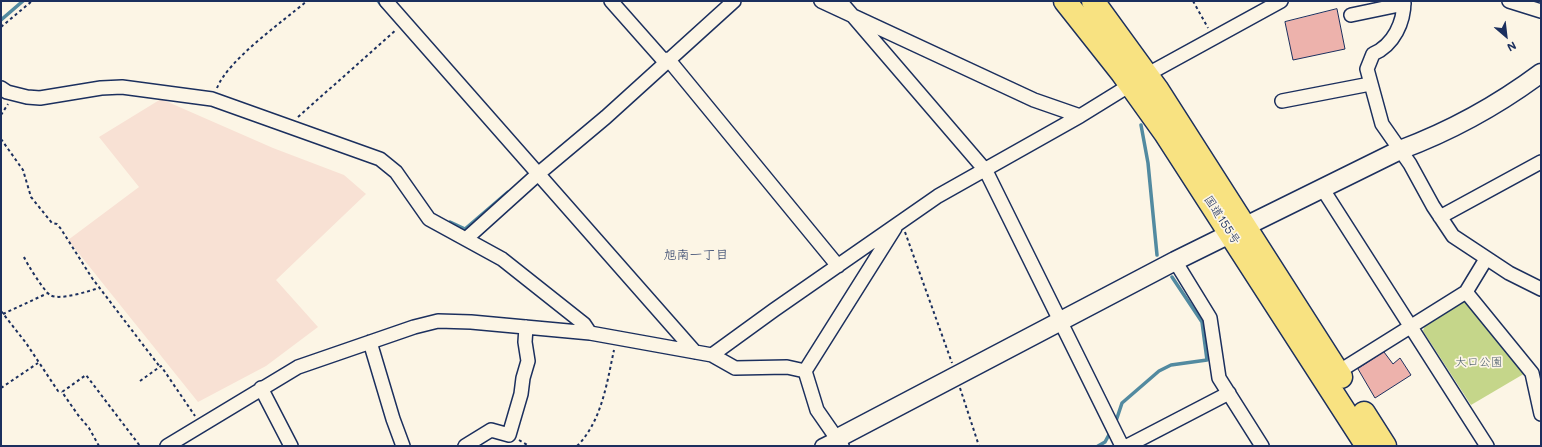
<!DOCTYPE html>
<meta charset="utf-8">
<style>
body{margin:0}
#map{position:relative;width:1542px;height:447px;overflow:hidden;background:#fcf5e5;font-family:Mali,sans-serif}
canvas{display:block}
.frame{position:absolute;inset:0;border:2px solid #1b2f5e;pointer-events:none}
.north{position:absolute;left:1486px;top:16px;width:40px;height:40px;-webkit-text-stroke:3px #fcf5e5;paint-order:stroke;rotate:152deg;font-size:11px;font-weight:700;line-height:16px;text-align:center;color:#1b2f5e}
.north::after{content:'';display:block;margin:auto;width:14px;height:18px;background:#1b2f5e;clip-path:polygon(50% 0,100% 100%,50% 72%,0 100%)}
</style>
<div id="map">
<canvas width="1542" height="447"></canvas>
<div class="frame"></div>
<div class="north">N</div>
</div>
<script>
const g = document.querySelector('canvas').getContext('2d');
g.lineJoin = 'round';
function fillPath(path, color) { g.fillStyle = color; g.fill(path, 'evenodd'); }
function strokePath(path, color, width, dash) { g.strokeStyle = color; g.lineWidth = width; g.lineCap = dash ? 'butt' : 'round'; g.setLineDash(dash || []); g.stroke(path); }
function drawText(font, color, halo, rows, align = 'center') {
  g.font = font + ' Mali,"Klee One",sans-serif'; g.lineWidth = 3.5; g.setLineDash([]); g.textBaseline = 'middle'; g.strokeStyle = halo; g.fillStyle = color; for (const [text, x, y, turn = 0] of rows) {
    g.save(); g.translate(x, y); g.rotate((+turn || 0) * Math.PI / 180); g.textAlign = isNaN(turn) ? turn : align; if (halo) g.strokeText(text, 0, 0); g.fillText(text, 0, 0); g.restore();
  }
}
fillPath(new Path2D(`
 M161,99L273,148L344,175L366,194L276,280L318,327L266,366L198,402L68,240L139,187L99,137Z`), '#f8e1d4');
fillPath(new Path2D(`
 M1463,301L1471,303L1527,372L1471,405L1423,331L1425,325Z`), '#c5d68a');
strokePath(new Path2D(`
 M378,1L383,7
 M1,20L23,1
 M1141,125L1148,163L1157,255
 M450,222L465,229L508,192
 M1115,424L1122,403L1159,371L1171,365L1207,360L1202,322L1172,277
 M1098,446L1105,442L1111,431`), '#528aa0', 3.5);
const building = new Path2D(`
 M1337,9L1345,49L1293,60L1285,22Z
 M1384,352L1393,364L1400,358L1411,375L1375,398L1358,369Z`);
fillPath(building, '#edb2ac');
strokePath(building, '#1b2f5e', 1);
const street = new Path2D(`
 M386,1L695,352
 M611,1L665,62
 M821,1L1034,100L1080,116
 M840,1L986,171L1122,446
 M1404,1C1404,22 1394,45 1373,54L1367,69L1382,124L1410,164L1433,206L1453,236L1509,273L1541,289
 M1509,1L1541,11
 M1351,15L1404,4
 M668,59L838,266
 M1,88L7,92L27,97L40,98L101,88L122,87L212,99L380,159L396,172L429,219L502,259L584,324L590,333
 M1282,101L1370,84
 M1322,188L1487,446
 M1440,217L1541,162
 M467,238L538,174L606,117L734,1
 M1175,261L1210,318L1219,378L1262,446
 M1466,292L1532,373L1541,414
 M370,342L393,419L403,446
 M712,355L774,310L938,196L1080,116L1148,74L1281,1
 M805,371L895,228
 M805,371L817,410L842,446
 M1338,372L1466,292L1486,259
 M261,388L291,446
 M167,446L298,367L414,327L438,321L471,322L590,333L712,355L735,368L787,367L805,371
 M465,446L491,430L509,435L521,394L523,378L528,361L525,342L526,327
 M822,446L836,439
 M1127,446L1229,393`);
const secondary = new Path2D(`
 M836,439L1175,261L1400,150C1451,131 1498,105 1541,73`);
const highway = new Path2D(`
 M1065,1L1122,73L1165,133L1367,446
 M1093,1L1157,89L1341,377
 M1364,413L1385,446`);
strokePath(street, '#1b2f5e', 16);
strokePath(secondary, '#1b2f5e', 21);
strokePath(highway, '#1b2f5e', 25);
strokePath(new Path2D(`
 M1193,1L1208,28
 M1,27L32,1
 M217,88C228,60 282,22 307,1
 M1,115L8,104
 M298,117L396,30
 M1,139L23,170L31,197L52,223L57,224L61,229L92,278L160,367
 M905,232L952,363
 M24,257C27,264 44,291 50,295C59,301 89,291 99,288
 M1,311L26,343L58,391L62,392
 M3,314L48,293
 M140,381L161,366L195,416
 M1,388L38,363
 M960,388L979,446
 M519,440L529,446
 M99,446L89,428L78,415L62,392L86,375L140,446
 M577,446C602,421 607,382 614,350`), '#1b2f5e', 2, [3, 3]);
strokePath(street, '#fcf5e5', 13);
strokePath(secondary, '#fcf5e5', 18);
strokePath(highway, '#f8e281', 22);
drawText('12px', '#1b2f5e', '#fcf5e5', [
 ["国道155号",1222,220,57]
]);
drawText('12px', '#465969', '#fcf5e5', [
 ["大口公園",1479,362]
]);
drawText('13px', '#1b2f5e', '#fcf5e5', [
 ["旭南一丁目",696,255]
]);
</script>
